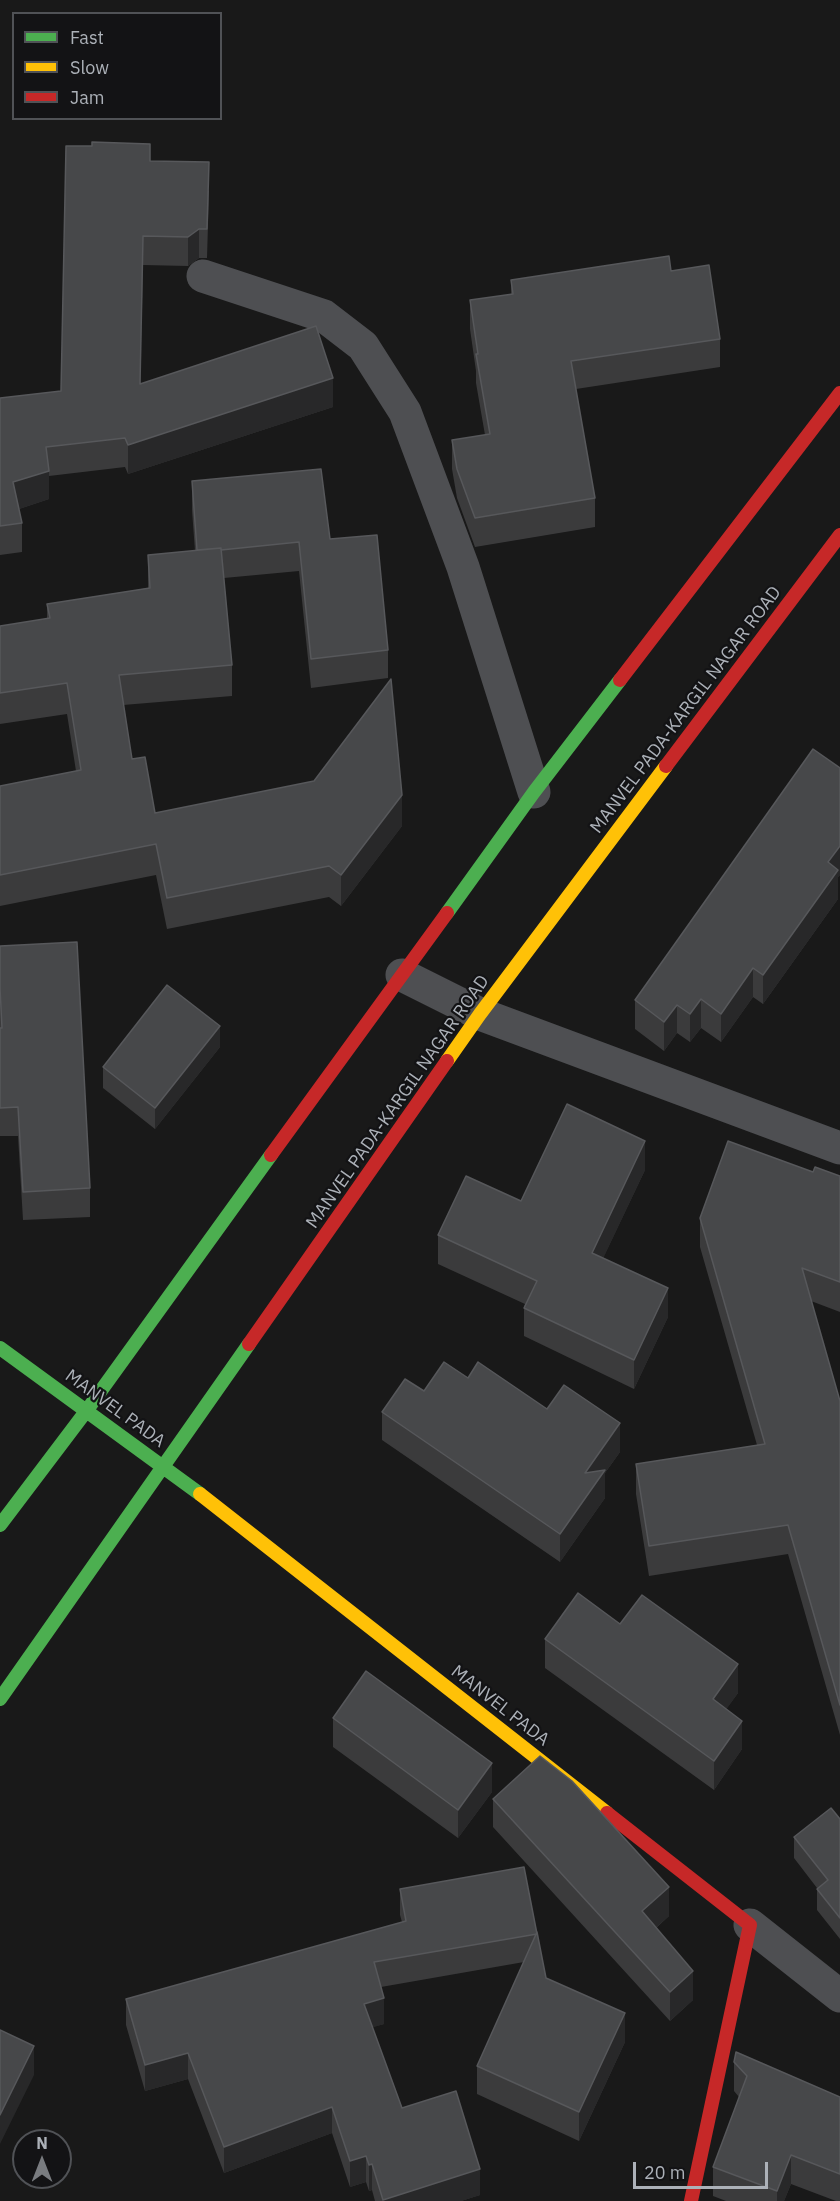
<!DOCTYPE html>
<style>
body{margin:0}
#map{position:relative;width:840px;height:2201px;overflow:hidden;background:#191919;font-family:"IBM Plex Sans",sans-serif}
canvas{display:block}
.legend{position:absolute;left:12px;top:12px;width:210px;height:108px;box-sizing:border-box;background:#131315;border:2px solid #505256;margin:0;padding:8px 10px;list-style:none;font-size:18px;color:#acb1b8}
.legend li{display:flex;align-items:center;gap:12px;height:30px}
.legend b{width:30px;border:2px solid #505256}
.north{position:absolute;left:12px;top:2129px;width:60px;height:60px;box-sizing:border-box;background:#131315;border:2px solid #505256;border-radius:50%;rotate:0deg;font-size:16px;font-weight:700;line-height:24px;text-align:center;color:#acb1b8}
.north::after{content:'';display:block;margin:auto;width:21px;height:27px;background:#797c80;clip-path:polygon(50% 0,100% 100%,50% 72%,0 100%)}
.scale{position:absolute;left:633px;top:2162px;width:135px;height:27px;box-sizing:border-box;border:3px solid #acb1b8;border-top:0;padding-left:8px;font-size:18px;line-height:21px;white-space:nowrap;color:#acb1b8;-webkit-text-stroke:4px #131315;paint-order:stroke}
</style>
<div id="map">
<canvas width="840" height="2201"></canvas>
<ul class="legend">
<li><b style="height:8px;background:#4caf50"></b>Fast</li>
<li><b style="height:8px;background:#ffc107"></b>Slow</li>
<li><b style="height:8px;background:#c62828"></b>Jam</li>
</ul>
<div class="north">N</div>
<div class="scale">20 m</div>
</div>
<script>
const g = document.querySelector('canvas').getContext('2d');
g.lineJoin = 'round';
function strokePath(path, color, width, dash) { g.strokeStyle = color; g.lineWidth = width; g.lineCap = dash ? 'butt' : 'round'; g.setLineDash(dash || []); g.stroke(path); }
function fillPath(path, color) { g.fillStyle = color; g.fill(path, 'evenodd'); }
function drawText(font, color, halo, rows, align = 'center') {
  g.font = font + ' "IBM Plex Sans",sans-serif'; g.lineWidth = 4.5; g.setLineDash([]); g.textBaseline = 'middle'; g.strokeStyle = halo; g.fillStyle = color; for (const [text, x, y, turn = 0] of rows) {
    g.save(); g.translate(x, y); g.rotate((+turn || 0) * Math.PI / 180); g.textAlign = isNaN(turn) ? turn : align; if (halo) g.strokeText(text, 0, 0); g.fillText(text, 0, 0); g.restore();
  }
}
strokePath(new Path2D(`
 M203,276L324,316L363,346L405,412L463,567L534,792
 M402,975L480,1014L840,1148
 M750,1925L840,1996`), '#4e4f52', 33);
strokePath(new Path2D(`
 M447,913L534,792L620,680
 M0,1348L200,1494
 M0,1525L87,1410L271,1155
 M0,1699L249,1344`), '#4caf50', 14);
strokePath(new Path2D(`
 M447,1061L480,1014L666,766
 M200,1494L607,1813`), '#ffc107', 14);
strokePath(new Path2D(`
 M620,680L840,393
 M666,766L840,535
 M271,1155L447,913
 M249,1344L447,1061
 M607,1813L750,1925L691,2201`), '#c62828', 14);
fillPath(new Path2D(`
 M150,161L209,191L207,258H199L188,266L143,265L140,383L333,407L128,474L125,467L49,476V499L19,509L22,523V552L0,555V398L61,391Z
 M671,271L720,339V367L576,389L595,498V527L475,547L457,498L452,469V440L485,435L476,383V371L470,329V300L511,295V280Z
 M192,481L330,539L388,650V678L311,688L299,571L224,578L232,665V696L123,705L132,759L155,813L402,826L341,906L329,897L167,929L156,875L0,906V786L76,771L67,714L0,724V626L47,619V604L148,588V555L195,551L192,510Z
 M840,768V875L838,877V899L763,1004L753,997L721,1042L701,1028L690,1042L677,1033L664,1051L635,1029V1000Z
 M0,946L90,1188V1217L23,1220L18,1136H0Z
 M220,1047L155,1129L103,1088V1067Z
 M645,1170L603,1258L668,1317L634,1389L524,1336V1308L525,1304L438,1264V1235L521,1201Z
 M813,1172L840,1176V1312L811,1301L840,1401V1735L788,1554L649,1576L636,1494V1464L757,1445L700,1247V1218Z
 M468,1378L547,1409L620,1452L605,1473V1498L560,1562L382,1440V1412L424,1391Z
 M620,1624L738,1693L726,1709L742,1749L714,1790L545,1668V1639Z
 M333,1718L492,1792L458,1838L333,1747Z
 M493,1799L669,1916L656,1928L693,2000L670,2021L493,1827Z
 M840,1819V1939L817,1910V1888L794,1858V1837Z
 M524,1867L546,1978L625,2042L579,2141L477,2094V2066L524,1962L381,1987L384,2024L372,2027L402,2108L480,2195L461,2201H375L372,2190L369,2191L366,2182L350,2187L332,2133L224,2173L188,2079L145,2091L126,2025V1999L402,1922L400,1915V1889Z
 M734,2062L840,2097V2201H836L791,2184L784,2201H726L713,2196V2167L739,2097L734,2091Z`), '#3b3b3c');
fillPath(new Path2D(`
 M199,229V258L188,266V237Z
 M143,236V265L140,412V384Z
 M333,378V407L128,474V445Z
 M49,471V499L13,511V482Z
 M402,795V826L341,906V875Z
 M840,846V875L838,877V899L763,1004V975L828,862Z
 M753,968V997L721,1042V1014Z
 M701,999V1028L690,1042V1014Z
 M677,1005V1033L664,1051V1022Z
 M220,1026V1047L155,1129V1108Z
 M645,1141V1170L592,1282V1253Z
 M668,1288V1317L634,1389V1360Z
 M620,1423V1452L605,1473V1498L560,1562V1534L585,1473Z
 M738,1664V1693L713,1728V1699Z
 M742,1721V1749L714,1790V1761Z
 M492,1763V1792L458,1838V1810Z
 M669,1887V1916L642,1940V1911Z
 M693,1971V2000L670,2021V1992Z
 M384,1998V2024L364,2030V2004Z
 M625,2013V2042L579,2141V2112Z
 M34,2046V2075L0,2144V2115Z
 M188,2053V2079L145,2091V2065Z
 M332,2107V2133L224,2173V2147Z
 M791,2155V2184L784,2201H777V2191Z
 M366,2156V2182L350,2187V2161Z
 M372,2164V2190L369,2191V2165Z
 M480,2169V2195L461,2201H383V2200Z`), '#282829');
const building = new Path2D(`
 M92,142L150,144V161L209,162L207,229H199L188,237L143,236L140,384L316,326L333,378L128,445L125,438L46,447L49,471L13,482L22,523L0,526V398L61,391L66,146H92Z
 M669,256L671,271L709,265L720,339L571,361L595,498L475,518L457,469L452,440L490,434L476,354H478L470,300L513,294L511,280Z
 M321,469L330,539L377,535L388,650L311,659L299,542L221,550V548L197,550L192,481Z
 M221,548L232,665L119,675L132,759L145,757L155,813L314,781L391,679L402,795L341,875L329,866L167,898L156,844L0,875V786L81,770L67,683L0,693V626L50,618L47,604L150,588L148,555Z
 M813,749L840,768V846L828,862L838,870L763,975L753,968L721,1014L701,999L690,1014L677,1005L664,1022L635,1000Z
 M77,942L90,1188L23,1192L18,1107L0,1108V1028H2L0,988V946Z
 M167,985L220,1026L155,1108L103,1067Z
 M567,1104L645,1141L592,1253L668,1288L634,1360L524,1308L537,1281L438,1235L466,1176L521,1201Z
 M728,1141L813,1172L815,1167L840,1176V1282L802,1268L840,1401V1705L788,1525L649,1546L636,1464L765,1444L700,1218Z
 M444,1362L468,1378L478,1362L547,1409L564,1385L620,1423L585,1473L605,1470L560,1534L382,1412L405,1379L424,1391Z
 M578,1593L620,1624L642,1595L738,1664L713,1699L742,1721L714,1761L545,1639Z
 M366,1671L492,1763L458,1810L333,1718Z
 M540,1756L572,1781L669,1887L642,1911L693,1971L670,1992L493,1799Z
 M831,1808L840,1819V1918L817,1889L828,1880L794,1837Z
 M524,1867L537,1934L374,1962L384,1998L364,2004L402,2108L456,2091L480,2169L383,2200L372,2164L369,2165L366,2156L350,2161L332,2107L224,2147L188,2053L145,2065L126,1999L406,1921L400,1889Z
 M537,1932L546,1978L625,2013L579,2112L477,2066Z
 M0,2030L34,2046L0,2115Z
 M736,2052L840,2097V2174L791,2155L777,2191L713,2167L747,2076L734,2062Z`);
fillPath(building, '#47484a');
strokePath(building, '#57585b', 1.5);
drawText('18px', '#acb1b8', '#131315', [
 ["MANVEL PADA-KARGIL NAGAR ROAD",686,710,-53],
 ["MANVEL PADA-KARGIL NAGAR ROAD",398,1102,-55],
 ["MANVEL PADA",115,1409,36],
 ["MANVEL PADA",500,1706,38]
]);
</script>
